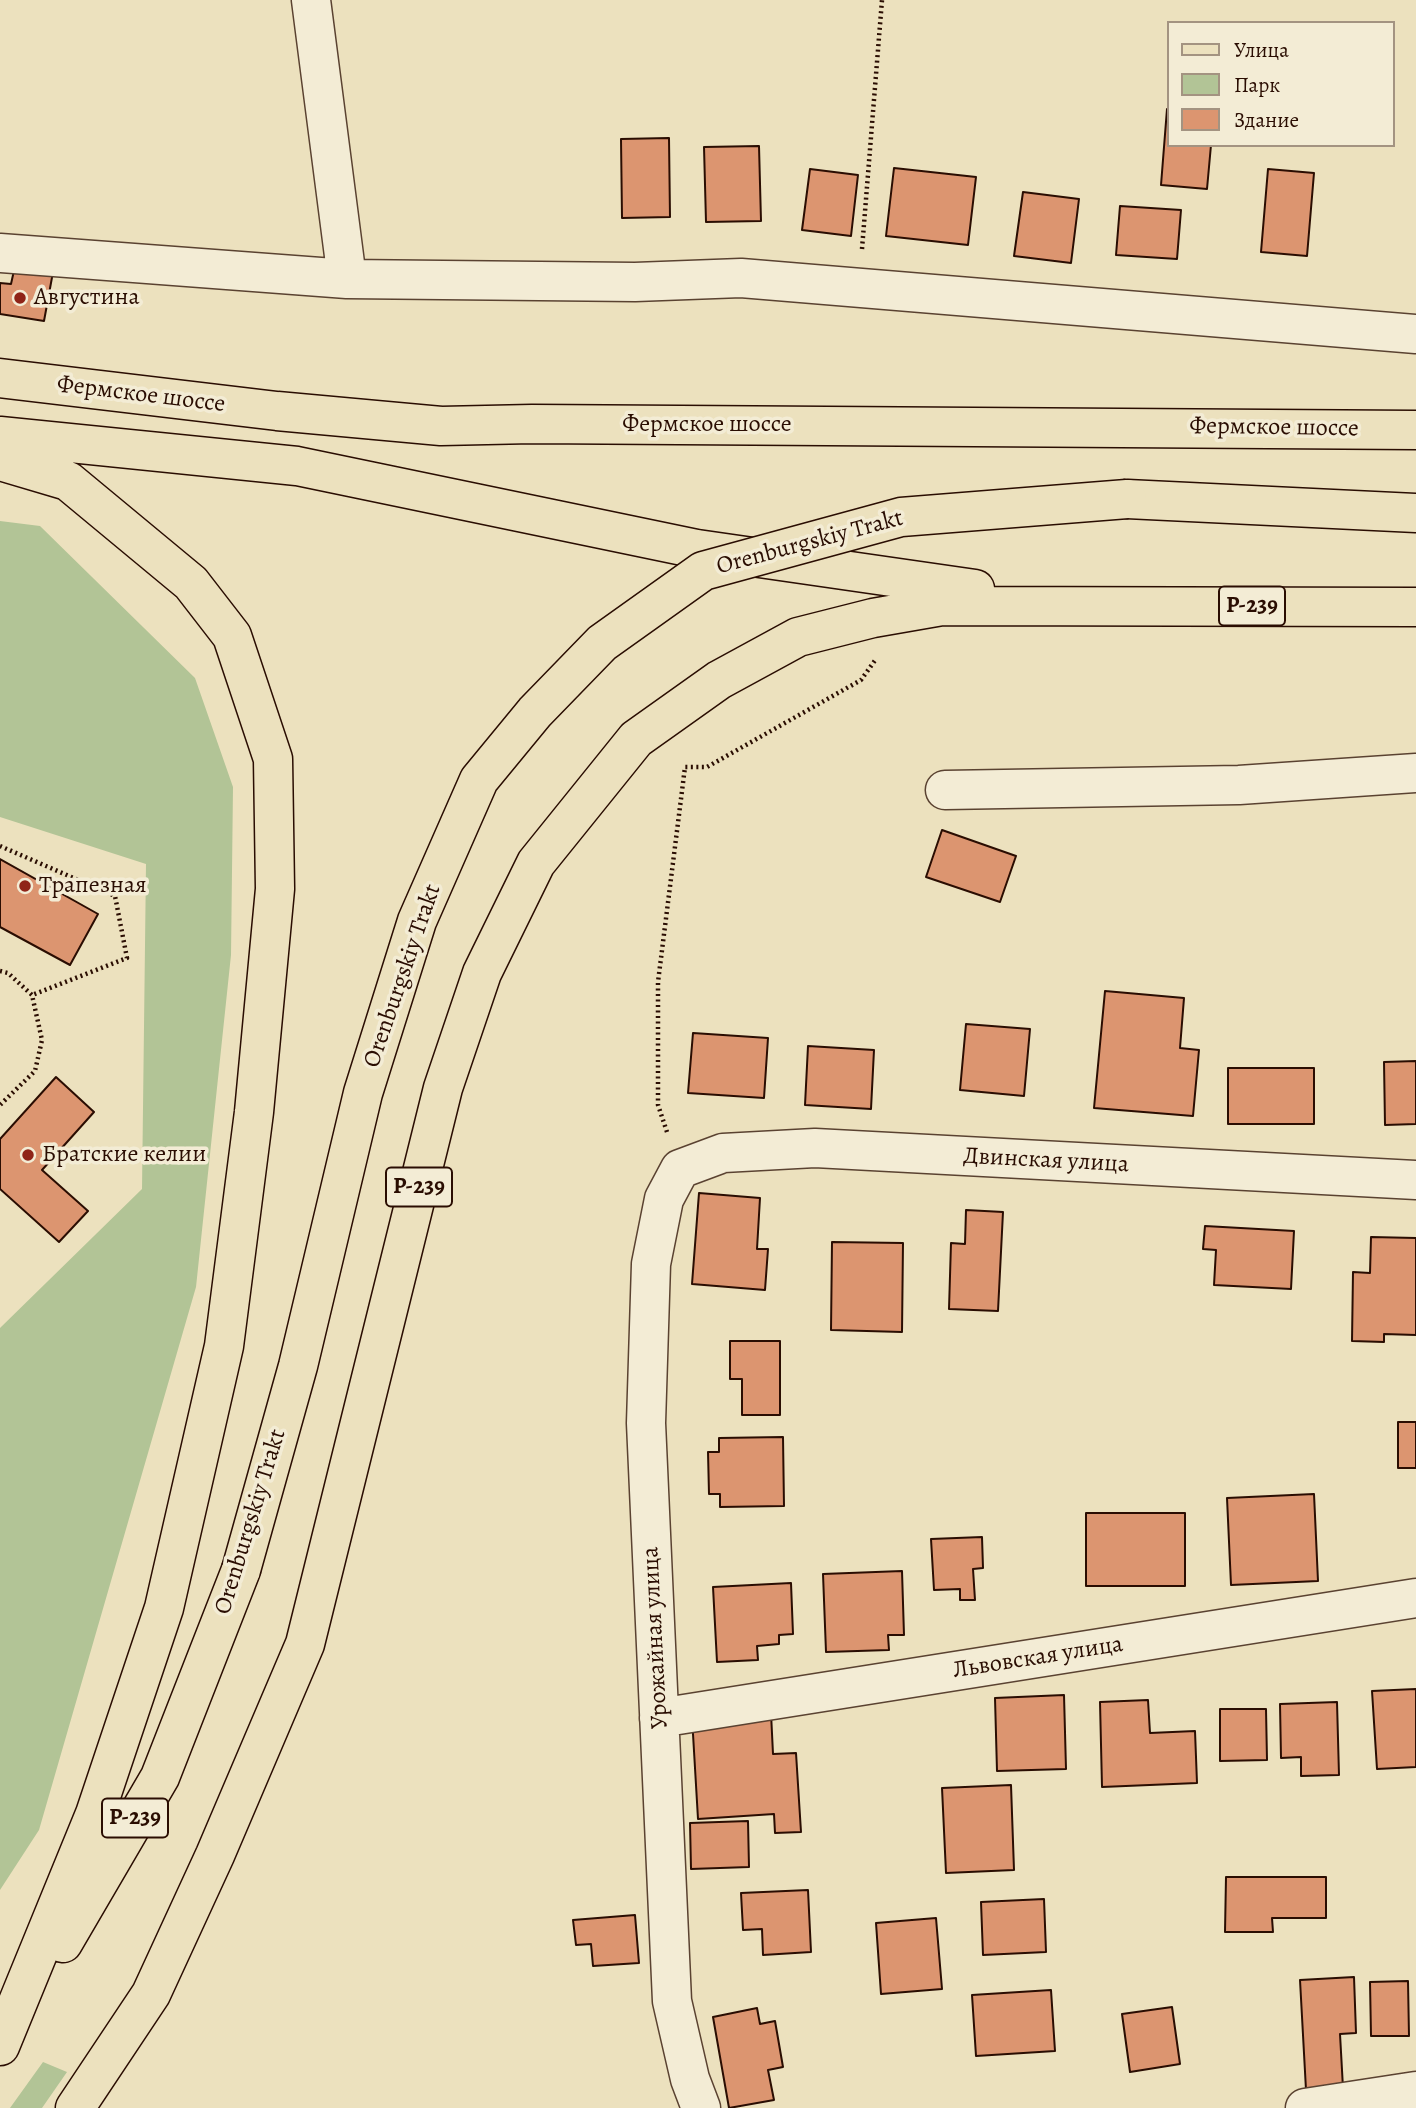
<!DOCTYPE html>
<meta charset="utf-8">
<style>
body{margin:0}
#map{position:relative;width:1416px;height:2108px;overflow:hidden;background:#ece1be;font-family:Alegreya,serif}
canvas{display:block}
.legend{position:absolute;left:1167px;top:21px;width:228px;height:126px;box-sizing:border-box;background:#f3ecd5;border:2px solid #a39381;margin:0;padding:9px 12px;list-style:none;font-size:21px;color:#2a0d02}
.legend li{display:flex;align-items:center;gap:14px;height:35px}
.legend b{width:35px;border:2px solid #a39381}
</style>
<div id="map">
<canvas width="1416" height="2108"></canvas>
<ul class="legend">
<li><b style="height:9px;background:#ece1be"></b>Улица</li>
<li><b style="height:19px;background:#b2c496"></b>Парк</li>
<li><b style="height:19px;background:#dc9570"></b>Здание</li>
</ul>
</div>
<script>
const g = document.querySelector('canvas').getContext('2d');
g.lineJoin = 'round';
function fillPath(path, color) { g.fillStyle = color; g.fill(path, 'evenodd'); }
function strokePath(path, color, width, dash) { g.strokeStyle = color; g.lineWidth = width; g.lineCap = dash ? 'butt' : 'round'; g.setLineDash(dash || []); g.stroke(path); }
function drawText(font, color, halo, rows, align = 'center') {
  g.font = font + ' Alegreya,serif'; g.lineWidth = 7; g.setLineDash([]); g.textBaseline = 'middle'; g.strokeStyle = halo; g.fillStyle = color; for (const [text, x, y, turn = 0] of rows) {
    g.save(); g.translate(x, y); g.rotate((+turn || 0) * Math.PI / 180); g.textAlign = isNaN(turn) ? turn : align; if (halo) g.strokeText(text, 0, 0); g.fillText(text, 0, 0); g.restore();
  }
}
fillPath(new Path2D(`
 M0,521L40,526L195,678L233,787L231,955L196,1287L39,1830L0,1890V1328L142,1189L146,864L0,817Z
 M43,2062L67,2072L42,2108H10Z`), '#b2c496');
const building = new Path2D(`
 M1167,109H1169V145H1211L1207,189L1161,185Z
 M669,138L670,217L622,218L621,139Z
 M759,146L761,221L706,222L704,147Z
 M894,168L976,177L968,245L886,236Z
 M810,169L858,175L851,236L802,230Z
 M1268,169L1314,173L1307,256L1261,252Z
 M1023,192L1079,199L1071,263L1014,256Z
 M1120,206L1181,210L1177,259L1116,255Z
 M15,266L53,272L44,321L0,314V283L11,284Z
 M942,830L1016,856L1000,902L926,877Z
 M0,859L98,914L70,965L0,927Z
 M1105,991L1184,998L1180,1048L1199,1050L1193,1116L1094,1108Z
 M966,1024L1030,1029L1024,1096L960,1090Z
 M693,1033L768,1038L764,1098L688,1093Z
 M808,1046L874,1050L871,1109L805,1105Z
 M1416,1061V1124L1385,1125L1384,1062Z
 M1228,1068H1314V1124H1228Z
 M56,1077L94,1112L42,1170L88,1211L59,1242L0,1189V1139Z
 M699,1193L760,1198L757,1249H768L765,1290L692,1284Z
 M966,1210L1003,1212L998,1311L949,1309L951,1243L965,1244Z
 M1205,1226L1294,1231L1291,1289L1214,1285L1216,1250L1203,1249Z
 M1371,1237L1416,1238V1335L1384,1334V1342L1352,1341L1353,1272L1370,1273Z
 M832,1242L903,1243L902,1332L831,1330Z
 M730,1341H780V1415H742V1379H730Z
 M1398,1422H1416V1468H1398Z
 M783,1437L784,1506L720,1507V1494H709L708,1452H719V1438Z
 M1314,1494L1318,1581L1231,1585L1227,1498Z
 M1086,1513H1185V1586H1086Z
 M982,1537L983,1568L973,1569L975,1600H960V1589L934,1590L931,1539Z
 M902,1571L904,1635H888L889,1650L826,1652L823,1574Z
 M791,1583L793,1634L779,1635V1644L757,1646L758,1660L717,1662L713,1587Z
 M1416,1689V1767L1377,1769L1372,1691Z
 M1064,1695L1066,1769L997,1771L995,1698Z
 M1148,1700L1150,1733L1195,1731L1197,1783L1102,1787L1100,1702Z
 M1337,1702L1339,1775L1301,1776V1757L1281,1758L1280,1704Z
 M1220,1709H1266L1267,1760L1220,1761Z
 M771,1713L773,1754L796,1753L801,1832L775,1833L774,1814L698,1819L692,1717Z
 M1011,1785L1014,1870L946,1873L942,1788Z
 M748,1821L749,1867L691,1869L690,1823Z
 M1226,1877H1326V1918H1272L1273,1932H1225Z
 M808,1890L811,1952L763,1955L762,1929L743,1930L741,1893Z
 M1044,1899L1046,1952L983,1955L981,1902Z
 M635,1915L639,1963L593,1966L591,1944L576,1945L573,1920Z
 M936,1918L942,1989L881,1994L876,1923Z
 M1354,1977L1356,2033L1340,2034L1343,2088L1306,2090L1300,1980Z
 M1408,1981L1409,2036H1371L1370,1982Z
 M1051,1990L1055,2051L976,2056L972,1995Z
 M1172,2007L1180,2064L1130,2072L1122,2014Z
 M757,2008L760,2024L775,2021L783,2067L768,2070L774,2100L729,2108L713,2017Z`);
fillPath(building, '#dc9570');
strokePath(building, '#2a0d02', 2);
const minor = new Path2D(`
 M311,0L347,279
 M0,253L347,279L635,282L741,278L1416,334
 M945,790L1239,785L1416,773
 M659,1718L1416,1598
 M701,2108L690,2079L672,2001L646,1423L651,1264L664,1199L680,1169L723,1153L815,1148L1416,1180
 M1305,2108L1416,2091`);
const major = new Path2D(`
 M0,378L277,411L441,426L532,424L1416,430
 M0,436L297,466L697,549L975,589
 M0,461L68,481L191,583L232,636L273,759L275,889L254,1112L224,1346L164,1608L95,1814L0,2046
 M1127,499L1416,513
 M63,1943L160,1777L241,1570
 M75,2108L151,1994L215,1855L305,1644L443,1088L482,973L536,863L636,739L719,680L798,637L873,618L942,606L1416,607`);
strokePath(minor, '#5a4231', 41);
strokePath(major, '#2a0d02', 41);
strokePath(new Path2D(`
 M862,249L882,0
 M0,846L115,896L127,958L32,995
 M0,971L8,973L32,995L42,1040L35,1071L0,1105
 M667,1132L658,1105V982L685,767H707L861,680L876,659`), '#2a0d02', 4.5, [2, 3.5]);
strokePath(minor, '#f3ecd5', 38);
strokePath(major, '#ece1be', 38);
const majorBridge = new Path2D(`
 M241,1570L298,1366L363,1093L417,921L479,780L535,712L602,643L703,571L901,517L1127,499`);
strokePath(majorBridge, '#2a0d02', 41, []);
strokePath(majorBridge, '#ece1be', 38);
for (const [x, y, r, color] of [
 [20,298,7,"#8f2418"],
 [25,886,7,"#8f2418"],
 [28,1155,7,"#8f2418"]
]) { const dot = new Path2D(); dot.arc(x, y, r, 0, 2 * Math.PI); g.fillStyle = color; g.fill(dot); strokePath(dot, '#f3ecd5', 2.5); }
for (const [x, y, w] of [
 [1252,606,66],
 [419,1187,66],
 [135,1818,66]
]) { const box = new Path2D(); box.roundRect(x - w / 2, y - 19.5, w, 39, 5); g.fillStyle = '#f3ecd5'; g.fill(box); strokePath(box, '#2a0d02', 2); }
drawText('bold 23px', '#2a0d02', null, [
 ["Р-239",1252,606],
 ["Р-239",419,1187],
 ["Р-239",135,1818]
]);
drawText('24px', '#2a0d02', '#f3ecd5', [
 ["Августина",34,298],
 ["Трапезная",39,886],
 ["Братские келии",42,1155]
], 'left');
drawText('24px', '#2a0d02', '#f3ecd5', [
 ["Фермское шоссе",141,395,7],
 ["Фермское шоссе",707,425],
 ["Фермское шоссе",1274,428,1],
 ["Orenburgskiy Trakt",810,543,-15],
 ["Orenburgskiy Trakt",403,976,-71],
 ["Двинская улица",1046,1161,3],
 ["Orenburgskiy Trakt",251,1522,-73],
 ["Урожайная улица",656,1638,-93],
 ["Львовская улица",1038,1658,-9]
]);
</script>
